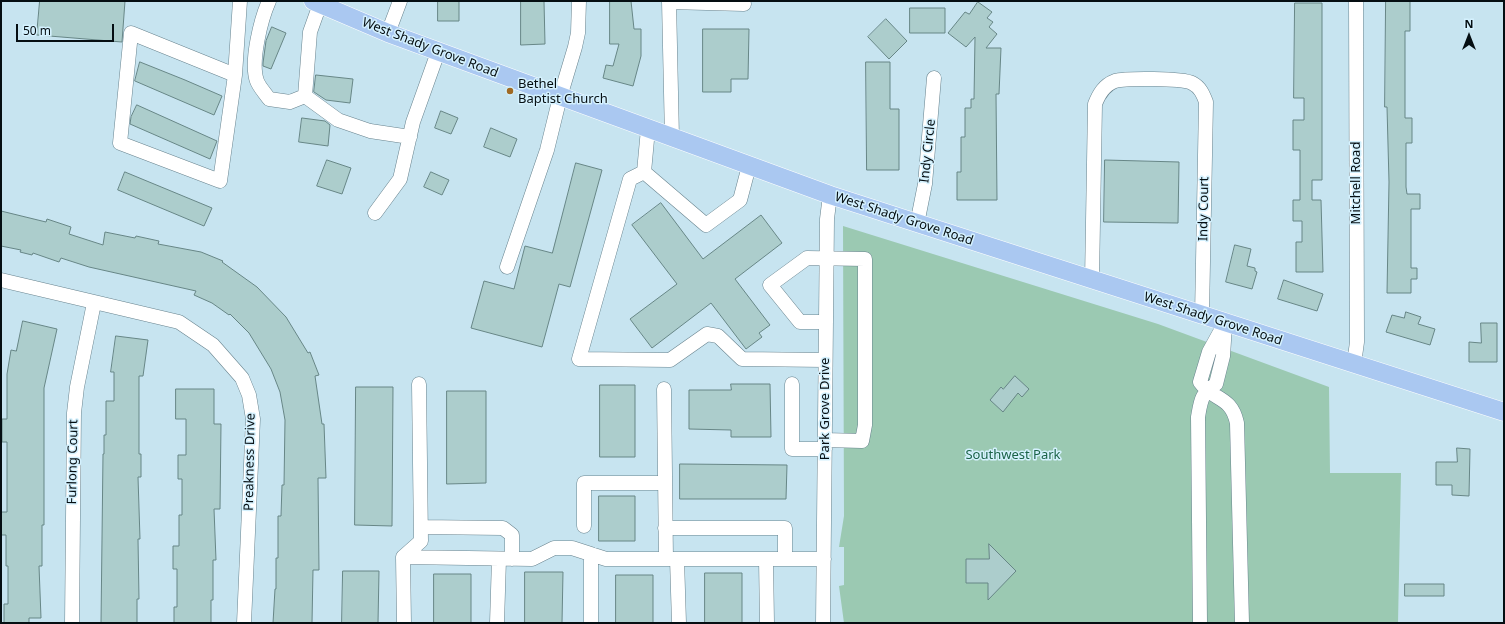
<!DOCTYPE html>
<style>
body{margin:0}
#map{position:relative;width:1505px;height:624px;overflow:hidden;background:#c7e4f0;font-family:"Noto Sans",sans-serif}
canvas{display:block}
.frame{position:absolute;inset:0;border:2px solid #050e12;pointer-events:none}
.north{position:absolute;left:1449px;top:16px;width:40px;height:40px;-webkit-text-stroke:3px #d4f1fe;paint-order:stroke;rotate:0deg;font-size:11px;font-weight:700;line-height:16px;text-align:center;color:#050e12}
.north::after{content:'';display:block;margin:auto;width:14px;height:18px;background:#050e12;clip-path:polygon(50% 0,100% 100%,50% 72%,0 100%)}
.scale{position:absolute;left:16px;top:24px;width:98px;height:18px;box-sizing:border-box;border:2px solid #050e12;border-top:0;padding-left:5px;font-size:12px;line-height:14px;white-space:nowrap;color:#050e12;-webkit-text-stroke:3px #d4f1fe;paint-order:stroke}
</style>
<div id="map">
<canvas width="1505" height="624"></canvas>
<div class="frame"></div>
<div class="north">N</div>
<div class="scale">50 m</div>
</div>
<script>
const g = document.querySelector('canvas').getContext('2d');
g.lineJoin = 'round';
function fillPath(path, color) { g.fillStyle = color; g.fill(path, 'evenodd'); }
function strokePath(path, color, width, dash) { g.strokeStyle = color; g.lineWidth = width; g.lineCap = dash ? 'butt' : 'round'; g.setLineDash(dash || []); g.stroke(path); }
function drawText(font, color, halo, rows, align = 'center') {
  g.font = font + ' "Noto Sans",sans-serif'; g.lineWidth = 3; g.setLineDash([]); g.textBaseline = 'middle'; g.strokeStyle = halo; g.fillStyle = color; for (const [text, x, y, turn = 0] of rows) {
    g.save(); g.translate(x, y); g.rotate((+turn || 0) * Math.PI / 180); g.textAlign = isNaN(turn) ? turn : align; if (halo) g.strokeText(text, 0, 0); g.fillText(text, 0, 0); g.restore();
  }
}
fillPath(new Path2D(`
 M843,226L1158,324L1329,387L1330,473H1401L1398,623H844L839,586L844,585V547H839L844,516Z`), '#9bc9b2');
const building = new Path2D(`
 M40,1H125L122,42L37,35Z
 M438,1H459V21H438Z
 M521,1H544L545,44L521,45Z
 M610,1H631L634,29H641V56L633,86L603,78L606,65L613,66L619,44H610Z
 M1386,1H1410V31H1405V118H1412V143H1406V187L1407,194H1420V209H1411V268H1417V279H1411V293H1387L1389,182L1387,107H1385Z
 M978,2L992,12L987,18L993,22L989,27L997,34L986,48H1001L999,94H996L997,200H957V172H961V137H965V108H971V99H974L975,37L966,47L948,33L965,12L969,14Z
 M1295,3H1322V180H1312V200H1321L1323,272H1296V242H1302V221H1293V200H1300V150H1293V120H1304V98H1294Z
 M910,8H945V33H910Z
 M886,19L907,41L889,59L868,37Z
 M272,27L286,33L271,69L263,66V63L266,41Z
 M703,29H749L748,79H731V92H703Z
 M140,62L185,80L222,96L214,115L135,81Z
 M866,62H890V109H899V170H867Z
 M316,75L353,79L350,103L326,100L314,92Z
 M137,105L217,141L210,159L130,124L131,117Z
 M441,111L458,118L451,134L435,128Z
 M302,118L325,121L330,125L328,146L299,142Z
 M491,128L517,139L510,157L484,147Z
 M327,160L351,168L342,194L317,186Z
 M1105,160L1179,162L1178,223L1104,222Z
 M576,163L602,170L570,287L559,284L542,347L471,328L484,281L514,289L525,246L552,253Z
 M125,172L212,208L204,226L118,190Z
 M431,172L449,180L442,195L424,187Z
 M661,203L703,259L761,215L782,243L735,279L770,325L759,333L762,337L746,349L711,303L652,348L630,319L677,284L632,225Z
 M1,211L46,222L47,219L71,227L69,234L103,245L105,232L135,238L136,236L159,241L158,244L201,252L223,261L222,262L257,287L286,317L308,353L310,352L319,375L315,376L322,424H324L326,478H318L319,570H313L312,623H273L275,589H276V558H278V516H281L282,485H284L285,420L280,392L271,369L249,333L230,314L229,315L212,303L194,295L196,291L89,267L61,258L59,262L33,253L32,255L20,252L21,250L1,246Z
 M1235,245L1251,249L1247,266L1255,268V271L1257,272L1252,289L1226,282Z
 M1284,280L1323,294L1317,311L1278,299Z
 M1406,312L1421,317L1418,324L1435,329L1430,345L1386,332L1392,315L1404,318Z
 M23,321L57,329L44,388V525H42V566H39L41,618H29V623H4V604H8V566H6V535H1V512H7V442H2V419H7V374L11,350L16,351Z
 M1481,323H1497V362H1469V342L1481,343Z
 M116,336L148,340L143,376H139V454H141V477H138L140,539H138L139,599H137V623H101L103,454H104V435H106V401H114V372H111Z
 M1015,376L1029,389L1022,397L1018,393L1003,412L990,400L1001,387L1003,389Z
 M731,384H770L771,437H731V430L689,429V390H731Z
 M600,385H635V457H600Z
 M356,387H393L392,526L355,525Z
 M176,389H214V424H221L220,509H214L216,560H213V600H211V623H174V607H177V569H173V546H179V515H182V479H178V455H186V419H176Z
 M447,391H486V483L447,484Z
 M1457,448L1470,449L1469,496L1452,495V485H1436V462H1457Z
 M680,464L787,465L786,499H680Z
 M599,496H635V541H599Z
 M989,544L1016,571L988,600V583H966V559H989Z
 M343,571H379L378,623H342Z
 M525,572H563L562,623H525Z
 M705,573H742V623H705Z
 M434,574H471V623H434Z
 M616,575H653V623H616Z
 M1405,584H1444V596H1405Z`);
fillPath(building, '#accdcc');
strokePath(building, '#678686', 1);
const minor = new Path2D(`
 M269,1C261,19 250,62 257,81C259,87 266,94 269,99L290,102L305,96L310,32L320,4
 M669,1L672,138
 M669,2L744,4
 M388,33L400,1
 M235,75L131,33L120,143L220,181L235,75L240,1
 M305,96L338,120L370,131L410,137
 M644,172L630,179L579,359L670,360L707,334L718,336L742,359L825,360
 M644,172L706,225L740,200L749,166
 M644,172L648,129
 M375,213L400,179L413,122L438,52
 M917,224L925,184L934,78
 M507,267L547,150L560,97L575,47L578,33L579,1
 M1,280L179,322L213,345L242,378L249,395L253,419L244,623
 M1092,280L1095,104C1099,94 1104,85 1115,81C1125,78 1182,78 1192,83C1200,87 1203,94 1206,102L1202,315
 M1225,323L1209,352L1200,382C1213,401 1231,395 1237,423L1242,623
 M1354,364L1357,342L1356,1
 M792,384V449H825
 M664,389L666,559
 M825,440L862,441L865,425V259L807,258L770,285L800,322H826
 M584,526V483H665
 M421,527L503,528L512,535V559
 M665,528H785V559
 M403,557L532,559L554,548H572L606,559H824
 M403,557L421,541L419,384
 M403,557L404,623
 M677,559L679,623
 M766,559L767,623
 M72,623L74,413L77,387L94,303
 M497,623L499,559
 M591,623V554
 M823,623L827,219L830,195
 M1200,623L1198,417C1201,400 1201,394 1216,384L1223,356L1225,325`);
const major = new Path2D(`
 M313,1L388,33L830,195L1504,412`);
strokePath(minor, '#68838e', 15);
strokePath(major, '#fff', 19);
strokePath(minor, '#fff', 14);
strokePath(major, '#aac8f1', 18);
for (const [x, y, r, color] of [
 [510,91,4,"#a06a23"]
]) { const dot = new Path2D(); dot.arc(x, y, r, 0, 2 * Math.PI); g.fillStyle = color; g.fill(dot); strokePath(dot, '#d4f1fe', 1.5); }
drawText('13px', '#050e12', '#d4f1fe', [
 ["West Shady Grove Road",430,48,21],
 ["Indy Circle",928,151,-84],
 ["Mitchell Road",1356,183,-90],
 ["Indy Court",1204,209,-89],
 ["West Shady Grove Road",904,219,18],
 ["West Shady Grove Road",1213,319,18],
 ["Park Grove Drive",825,409,-90],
 ["Furlong Court",73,462,-89],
 ["Preakness Drive",250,462,-89]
]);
drawText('13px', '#050e12', '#d4f1fe', [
 ["Bethel",518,84],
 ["Baptist Church",518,99]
], 'left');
drawText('13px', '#1b6347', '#d4f1fe', [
 ["Southwest Park",1013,455]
]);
</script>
